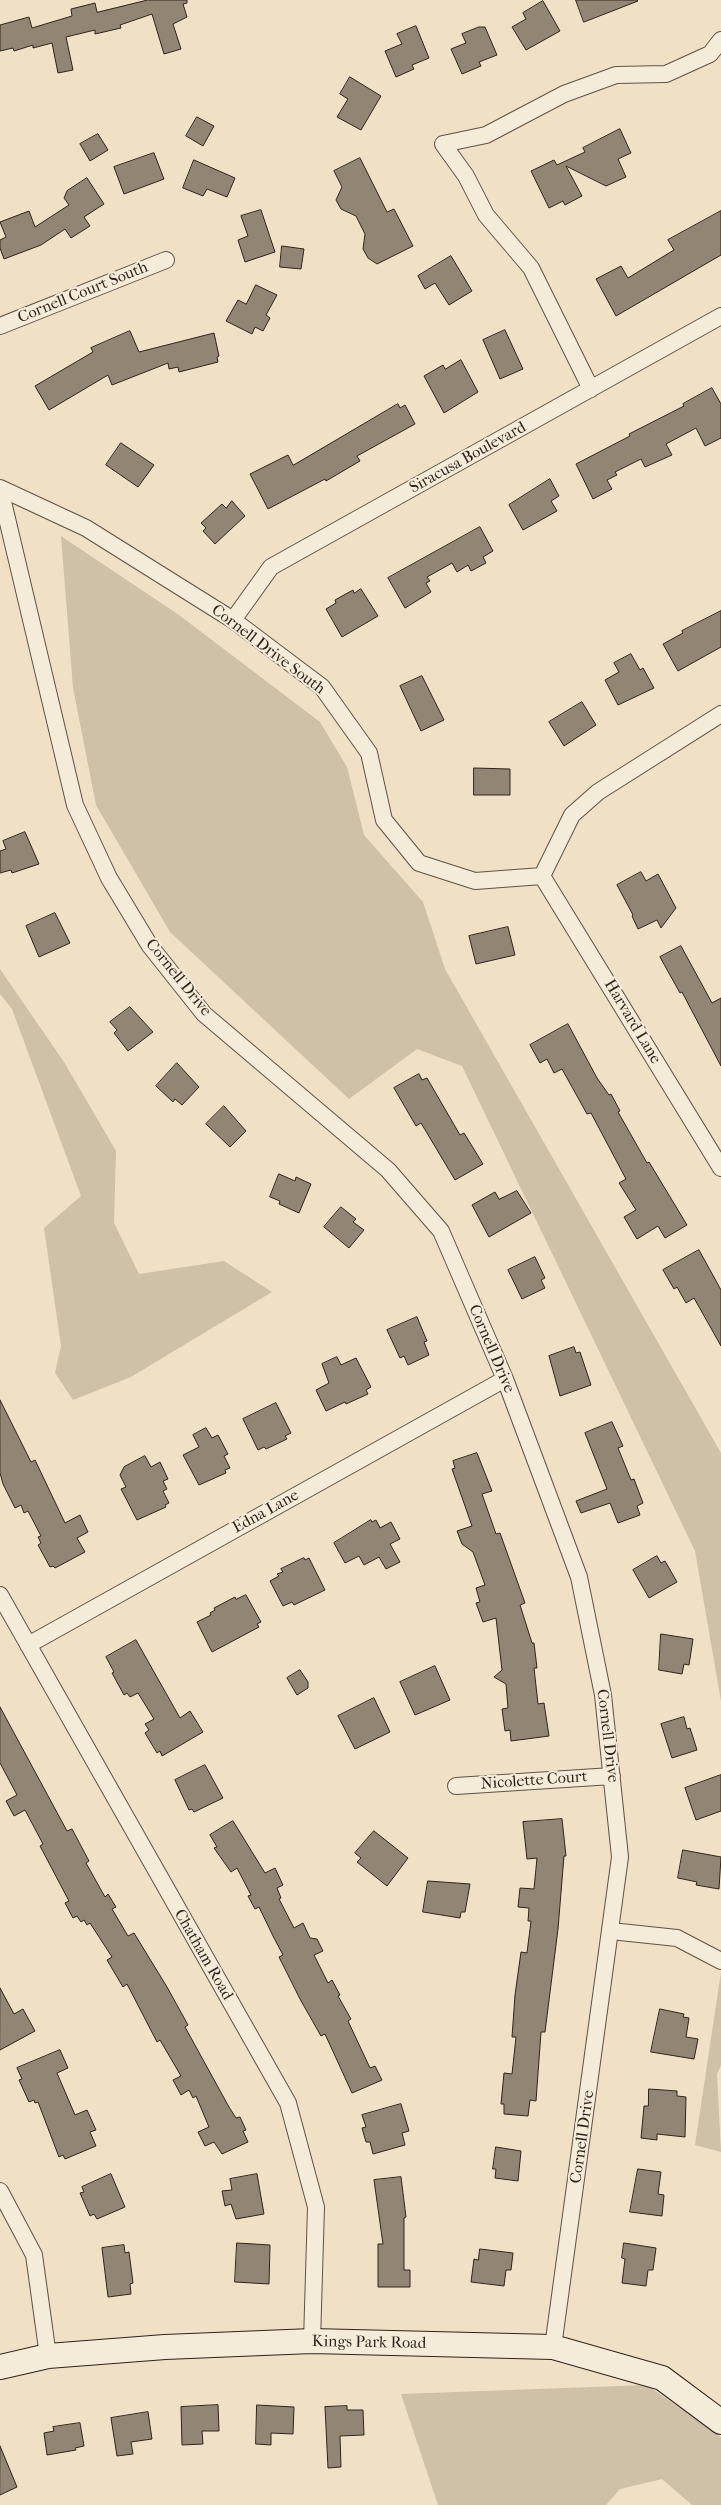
<!DOCTYPE html>
<style>
body{margin:0}
canvas{display:block;background:#f0e0c5}
</style>
<canvas width="721" height="2505"></canvas>
<script>
const g = document.querySelector('canvas').getContext('2d');
g.lineJoin = 'round';
function fillPath(path, color) { g.fillStyle = color; g.fill(path, 'evenodd'); }
function strokePath(path, color, width, dash) { g.strokeStyle = color; g.lineWidth = width; g.lineCap = dash ? 'butt' : 'round'; g.setLineDash(dash || []); g.stroke(path); }
function drawText(font, color, halo, rows, align = 'center') {
  g.font = font + ' "IM FELL French Canon",serif'; g.lineWidth = 4; g.setLineDash([]); g.textBaseline = 'middle'; g.strokeStyle = halo; g.fillStyle = color; for (const [text, x, y, turn = 0] of rows) {
    g.save(); g.translate(x, y); g.rotate((+turn || 0) * Math.PI / 180); g.textAlign = isNaN(turn) ? turn : align; if (halo) g.strokeText(text, 0, 0); g.fillText(text, 0, 0); g.restore();
  }
}
fillPath(new Path2D(`
 M61,536L179,615L320,722L347,767L364,835L423,902L445,969L721,1453V1701L695,1551L462,1066L417,1049L349,1099L170,932L96,805L73,688Z
 M0,969L64,1062L116,1151L114,1223L139,1274L224,1261L272,1292L131,1377L73,1400L55,1373L61,1346L44,1228L81,1196L12,1009L0,994Z
 M721,1972V2065L717,2074L721,2152L695,2145Z
 M647,2385L721,2437V2505H692L662,2479L620,2489L606,2505H438L401,2394Z`), '#cfc0a8');
const building = new Path2D(`
 M148,0H187V3L183,4L187,17L173,24L181,49L164,54L152,14L120,25L121,28L95,34V30L66,37L73,70L58,73L52,43L33,48V45L14,51L13,48L0,51V25L29,17L32,28L72,16L71,9L95,3L97,12Z
 M576,0H637L638,1L584,22Z
 M543,1L560,31L526,50L512,27L526,19L523,13Z
 M416,26L429,58L412,65L414,69L396,77L385,51L402,44L397,34Z
 M479,27H485L497,55L479,62L481,66L462,74L451,49L466,43L462,34Z
 M350,77L381,96L361,130L337,117L348,99L340,94Z
 M197,117L214,126L203,146L186,136Z
 M620,129L631,153L618,159L626,177L606,186L566,166L582,196L565,205L563,201L549,208L531,171L554,160L557,165L585,152L583,148Z
 M98,134L108,150L90,161L80,144Z
 M154,153L164,179L124,194L114,167Z
 M360,158L387,212L394,209L413,246L377,264L368,258L363,249L365,234L356,216L341,209L336,200L342,187L334,171Z
 M194,160L235,178L227,197L207,189L203,196L183,188Z
 M87,178L104,204L84,217L90,226L71,238L65,229L41,245L4,259L0,248V240L6,237L0,222L29,211L35,227L69,205L64,198L67,191Z
 M261,210L275,252L245,262L238,240L248,236L241,216Z
 M721,211V255L616,316L596,279L621,266L628,278L674,250L668,240Z
 M282,246L304,249L301,269L280,267Z
 M451,256L472,291L449,305L435,283L425,289L418,276Z
 M256,285L277,295L266,315L270,318L263,331L255,327L252,334L226,321L238,300L246,304Z
 M505,330L523,369L500,379L483,340Z
 M130,331L139,352L214,333L219,356L217,357L218,362L179,372L178,367L169,369L168,363L112,385L108,375L49,410L35,386L93,352L91,348Z
 M461,360L478,392L444,413L424,376L443,365L445,369Z
 M712,388L721,404V438L705,446L696,428L666,444L672,455L645,467L641,459L615,472L617,475L607,480L612,489L593,499L576,464L630,436L629,434L684,406L683,404Z
 M398,404L400,408L405,405L415,424L357,456L360,461L326,481L325,479L268,509L250,474L288,455L293,465Z
 M121,443L154,465L138,487L106,465Z
 M550,479L559,496L551,501L557,511L523,530L509,505Z
 M232,501L245,516L215,544L203,531L206,528L201,523L222,504L226,508Z
 M480,527L493,551L483,557L486,563L471,571L468,565L457,572L452,563L427,577L430,581L426,583L431,592L405,608L388,578Z
 M361,589L378,616L342,637L326,609L336,603L335,600L353,590L354,593Z
 M721,611V647L678,671L663,644L683,633L682,631Z
 M631,654L640,670L643,668L654,688L618,705L605,680L619,672L614,663Z
 M422,676L444,720L421,731L400,686Z
 M582,702L596,725L564,746L549,722Z
 M474,768L510,769V795H474Z
 M25,832L39,864L12,873L11,870L0,873V851L6,849L3,841Z
 M641,872L646,881L658,874L676,908L661,928L657,920L638,929L632,916L633,915L617,885Z
 M55,913L70,943L39,957L26,926Z
 M508,927L515,955L476,964L469,936Z
 M681,946L712,1003L721,998V1066L682,992L680,993L660,957Z
 M130,1007L153,1032L128,1051L114,1033L117,1030L110,1022Z
 M568,1024L597,1078L609,1095L611,1094L620,1111L618,1112L647,1163L649,1162L687,1225L665,1238L658,1226L637,1239L624,1217L636,1210L619,1183L626,1179L591,1113L587,1114L562,1069L554,1073L547,1059L540,1063L530,1045Z
 M177,1063L199,1087L182,1105L175,1099L173,1102L156,1086Z
 M419,1074L422,1080L427,1078L460,1135L464,1133L483,1164L455,1180L421,1123L416,1126L394,1088Z
 M224,1106L246,1131L230,1147L206,1124Z
 M279,1174L295,1181L296,1177L311,1184L299,1213L279,1204L280,1201L270,1197Z
 M517,1191L531,1213L489,1237L472,1205L495,1192L499,1199Z
 M341,1207L356,1219L353,1222L364,1230L349,1248L324,1227Z
 M699,1250L721,1290V1346L694,1298L686,1303L677,1287L674,1289L663,1270Z
 M535,1257L545,1278L541,1280L545,1288L522,1299L508,1270Z
 M417,1317L427,1341L424,1342L429,1355L408,1365L404,1356L400,1358L387,1330Z
 M574,1347L576,1353L580,1352L591,1385L560,1396L549,1356Z
 M337,1357L341,1365L356,1358L371,1387L366,1390L368,1394L346,1404L345,1402L326,1411L316,1390L329,1383L322,1364Z
 M0,1400L31,1462L35,1460L65,1523L80,1515L88,1532L77,1538L85,1552L55,1568L53,1566L50,1567L38,1545L41,1543L38,1537L41,1536L28,1511L24,1513L21,1505L15,1508L3,1484L0,1473Z
 M276,1403L291,1433L285,1436L287,1439L266,1449L264,1447L258,1450L243,1419Z
 M612,1422L623,1446L618,1448L631,1480L634,1479L643,1503L637,1506L640,1515L618,1523L610,1503L581,1513L576,1501L607,1489L585,1433Z
 M206,1428L212,1438L218,1435L228,1454L224,1456L230,1468L225,1470L226,1473L199,1485L183,1455L199,1447L193,1435Z
 M477,1453L492,1491L482,1494L496,1534L500,1533L525,1603L520,1605L532,1643H534L537,1668H534L538,1704L544,1703L549,1736L511,1741L510,1730L505,1731L502,1709L508,1708L506,1684L494,1677L502,1670L496,1618L483,1622L476,1603L480,1602L476,1588L485,1585L473,1552L462,1544L457,1531L472,1526L452,1469L455,1468L453,1461Z
 M145,1456L151,1467L160,1462L168,1479L163,1481L167,1489L163,1491L169,1503L165,1505L166,1507L137,1520L121,1489L126,1487L120,1475L124,1467Z
 M371,1520L372,1522L376,1520L380,1528L391,1522L400,1539L390,1544L400,1562L386,1569L379,1557L364,1565L359,1556L345,1563L334,1543Z
 M657,1556L661,1563L665,1561L677,1582L649,1598L633,1570Z
 M304,1558L305,1560L309,1558L325,1590L294,1605L292,1602L283,1606L270,1581L279,1576L277,1574L283,1572L281,1569Z
 M246,1595L261,1622L257,1624L259,1627L212,1652L197,1622L211,1615L210,1613L215,1610L214,1608L235,1597L236,1599Z
 M661,1634L693,1639L689,1665L684,1664L682,1674L659,1670Z
 M136,1640L180,1718L190,1711L203,1732L162,1756L160,1751L157,1753L145,1733L149,1730L145,1724L154,1719L138,1693L130,1697L127,1693L124,1695L112,1673L114,1672L106,1657Z
 M435,1666L450,1700L415,1715L400,1682Z
 M300,1670L308,1682V1688L297,1695L287,1678Z
 M374,1698L390,1732L355,1749L338,1716Z
 M0,1707L67,1831L72,1829L89,1861L86,1863L105,1897L108,1894L116,1907L112,1909L128,1936L134,1933L167,1987L188,2025L185,2027L229,2107L236,2118L240,2117L246,2130L243,2131L248,2142L222,2154L214,2142L205,2146L198,2132L209,2127L196,2096L193,2098L189,2090L181,2095L173,2080L181,2076L160,2040L157,2042L127,1984L123,1987L107,1960L112,1957L90,1923L87,1925L84,1920L81,1922L77,1916L73,1918L65,1903L69,1901L40,1846L43,1844L25,1810L14,1816L6,1801L17,1795L0,1763Z
 M684,1717L687,1729L690,1728L697,1750L672,1758L661,1724Z
 M205,1765L223,1798L194,1812L192,1809L189,1810L175,1780Z
 M721,1775V1811L696,1820L685,1788Z
 M562,1819L566,1856H564L558,1929L545,2032H541L536,2101L530,2100L528,2116L504,2114V2104H501L504,2073L512,2074L516,2037H512L515,1995L521,1952L527,1953L531,1921H528L529,1908L518,1907L520,1888L534,1889L537,1858L527,1859L523,1822Z
 M233,1821L265,1873L275,1868L283,1885L277,1888L281,1898L279,1899L294,1928L303,1923L310,1938L317,1939L323,1951L314,1955L328,1983L332,1980L340,1995L338,1996L351,2019L348,2021L370,2068L375,2066L382,2080L352,2093L325,2034L321,2036L300,1999L279,1957L283,1955L274,1938L259,1907L255,1909L248,1896L251,1895L237,1868L231,1872L214,1848L217,1847L210,1835Z
 M374,1831L408,1858L387,1886L357,1862L361,1858L355,1853Z
 M683,1850L721,1857L719,1889L696,1885L697,1882L678,1878Z
 M428,1881L470,1884L465,1912H461L460,1918L423,1912Z
 M0,1988L14,2014L23,2009L35,2031L0,2050Z
 M660,2009L684,2014L683,2017L689,2018L686,2037L698,2039L694,2059L651,2052Z
 M60,2050L68,2068L57,2073L75,2115L87,2110L96,2130L90,2132L96,2146L65,2159L63,2155L59,2157L38,2102L35,2103L34,2100L29,2102L19,2080L22,2079L17,2068Z
 M649,2089L677,2091V2096L686,2097L685,2137L657,2134V2140L641,2138L644,2106H648Z
 M401,2104L409,2131L402,2133L405,2145L373,2154L370,2142H366L362,2128L366,2127L362,2115Z
 M496,2147L521,2151L518,2181L495,2178L496,2169H493Z
 M638,2169L661,2172L658,2194L664,2195L662,2216L630,2212Z
 M111,2174L125,2207L97,2219L94,2214L90,2216L80,2193L84,2192L82,2187Z
 M257,2174L264,2214L236,2219L231,2204L225,2206L222,2191L232,2190L230,2179Z
 M401,2177L406,2217L404,2218V2270H410V2287H378V2244H383L374,2180Z
 M237,2243L270,2245L269,2284L235,2282Z
 M624,2243L656,2248L653,2270H648L646,2286L622,2283L625,2259L622,2258Z
 M124,2245L125,2253L129,2252L133,2283L130,2284L131,2294L108,2297L102,2248Z
 M480,2249L513,2253L511,2270H506L504,2286L471,2282L474,2259L478,2260Z
 M218,2405L219,2431H202L203,2444L182,2445L181,2407Z
 M257,2405L294,2407L293,2434L271,2433V2445L256,2444Z
 M347,2406V2410H363L364,2435L340,2436L341,2467L328,2468L325,2407Z
 M148,2412L152,2439L131,2442L133,2454L117,2456L111,2418Z
 M80,2423L84,2446L75,2448L76,2450L47,2455L44,2433L54,2431L53,2427Z
 M0,2446L17,2487L0,2495Z`);
fillPath(building, '#938574');
strokePath(building, '#2f231d', 1);
const street = new Path2D(`
 M0,326L166,260
 M591,389L531,268L486,215L466,176L443,144L486,135L564,94L616,75L666,74L710,54L721,40
 M0,488L86,528L233,620L322,687L369,753L384,820L419,863L475,881L542,876
 M0,489L75,805L109,878L150,946L204,1014L388,1170L441,1231L505,1379L579,1577L603,1695L620,1857L553,2347
 M233,620L271,567L721,316
 M542,876L721,1168
 M542,876L572,815L598,792L721,714
 M0,1595L288,2103L316,2207L312,2341
 M28,1645L505,1379
 M456,1786L612,1776
 M611,1931L677,1938L721,1961
 M0,2191L34,2255L48,2356`);
const secondary = new Path2D(`
 M0,2367L48,2356L165,2347L312,2341L553,2347L662,2378L721,2422`);
strokePath(street, '#5f5247', 18);
strokePath(secondary, '#2f231d', 26);
strokePath(street, '#f5ebd9', 16);
strokePath(secondary, '#f5ebd9', 24);
drawText('16px', '#2f231d', '#f5ebd9', [
 ["Cornell Court South",83,293,-22],
 ["Siracusa Boulevard",468,458,-29],
 ["Cornell Drive South",268,650,37],
 ["Cornell Drive",178,978,51],
 ["Harvard Lane",632,1022,59],
 ["Cornell Drive",491,1349,67],
 ["Edna Lane",266,1512,-29],
 ["Cornell Drive",607,1736,83],
 ["Nicolette Court",534,1781,-4],
 ["Chatham Road",203,1955,60],
 ["Cornell Drive",583,2137,-82],
 ["Kings Park Road",369,2343,1]
]);
</script>
